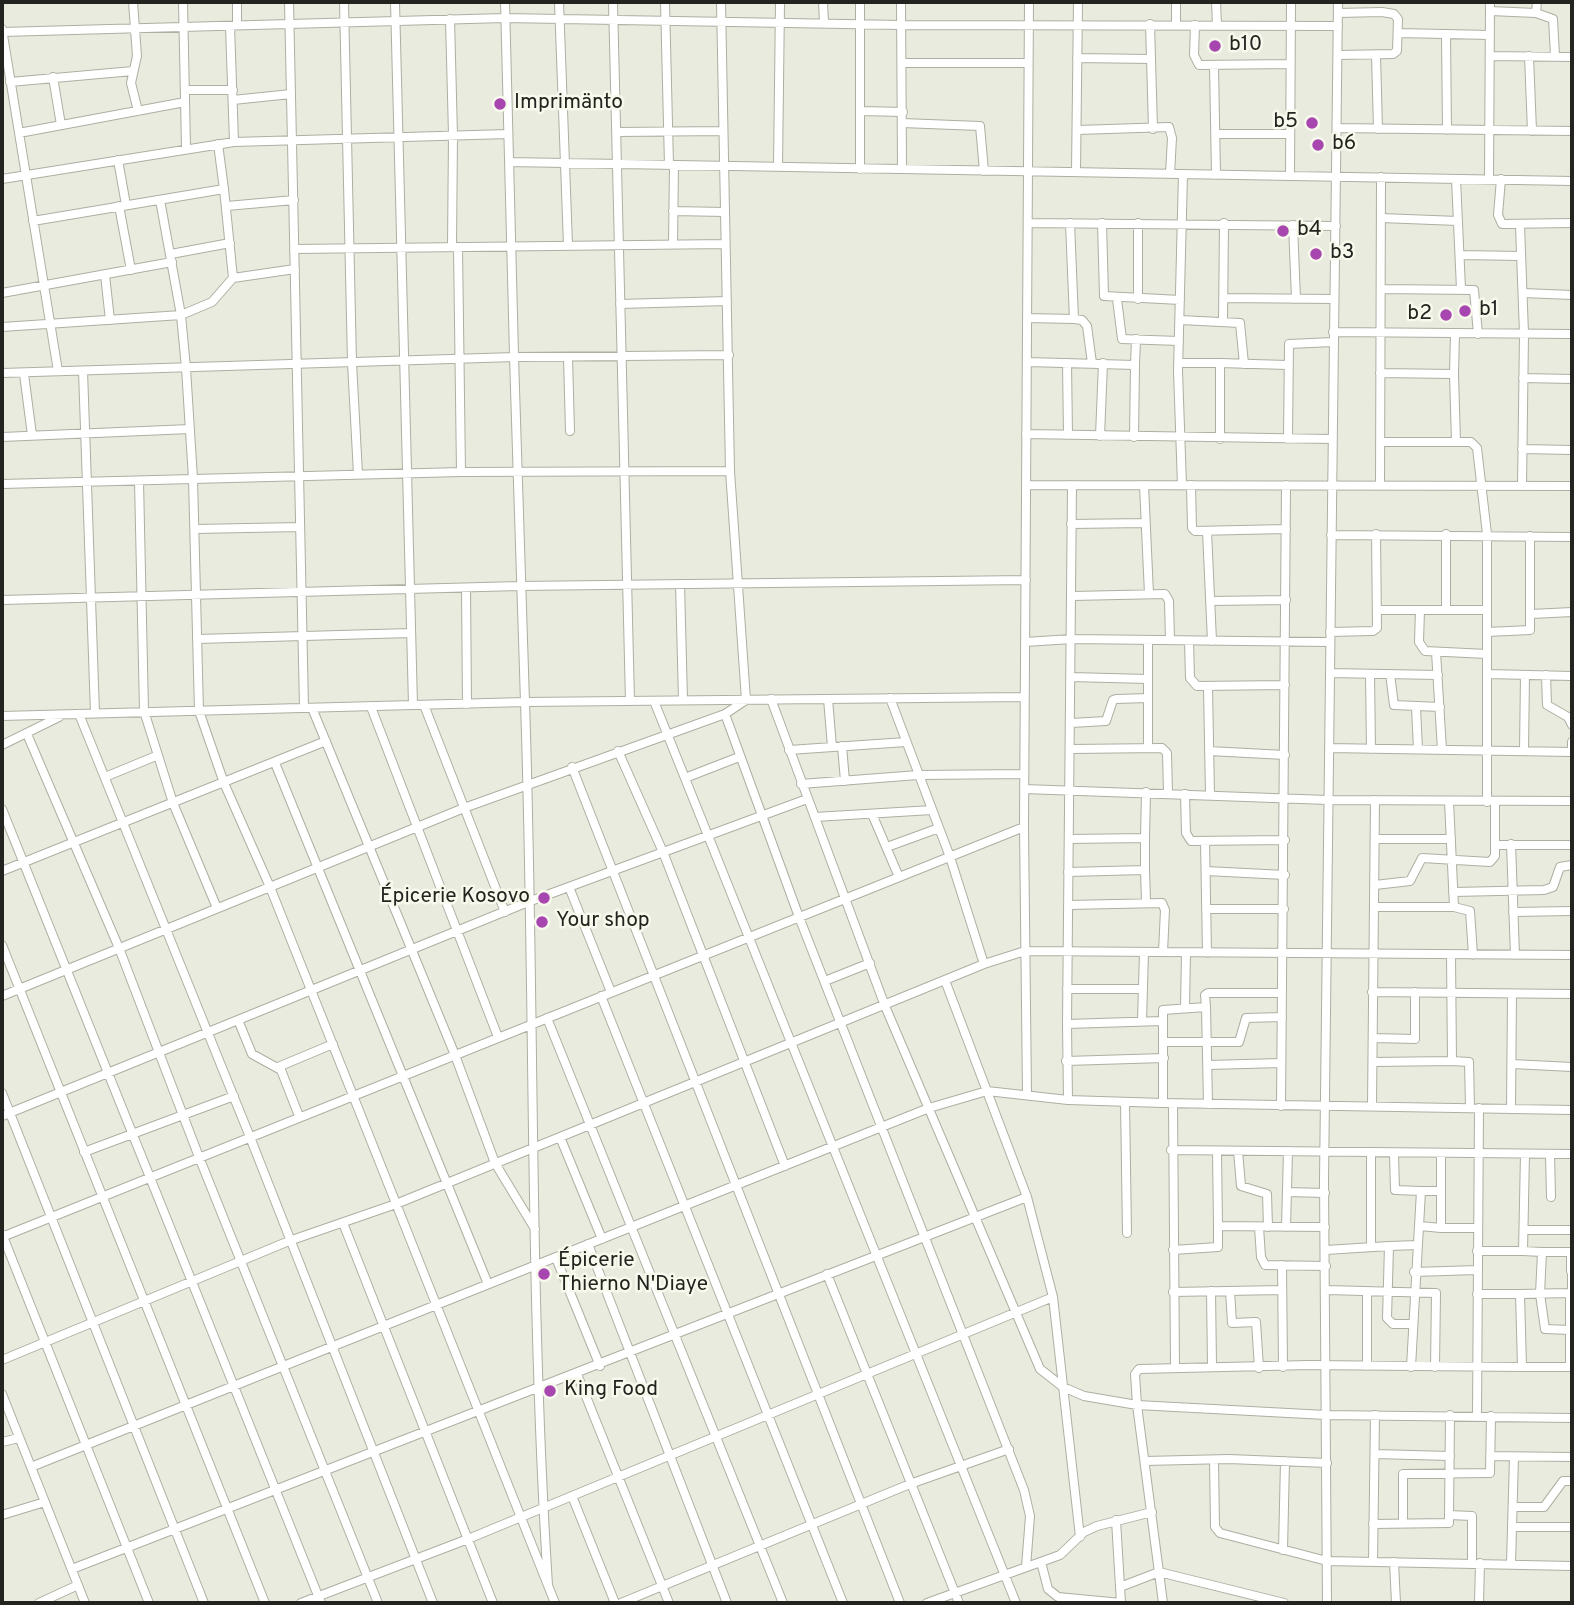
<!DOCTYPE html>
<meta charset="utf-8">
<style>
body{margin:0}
#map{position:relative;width:1574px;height:1605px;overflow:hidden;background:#e9ebde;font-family:Overpass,sans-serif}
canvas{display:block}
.frame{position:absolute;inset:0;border:4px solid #23231f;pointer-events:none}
</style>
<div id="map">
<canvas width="1574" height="1605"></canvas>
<div class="frame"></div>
</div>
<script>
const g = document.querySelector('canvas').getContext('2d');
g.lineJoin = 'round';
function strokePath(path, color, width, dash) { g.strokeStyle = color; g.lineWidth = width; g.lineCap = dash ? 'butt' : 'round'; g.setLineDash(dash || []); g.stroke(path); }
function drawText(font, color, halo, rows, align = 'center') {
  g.font = font + ' Overpass,sans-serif'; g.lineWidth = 5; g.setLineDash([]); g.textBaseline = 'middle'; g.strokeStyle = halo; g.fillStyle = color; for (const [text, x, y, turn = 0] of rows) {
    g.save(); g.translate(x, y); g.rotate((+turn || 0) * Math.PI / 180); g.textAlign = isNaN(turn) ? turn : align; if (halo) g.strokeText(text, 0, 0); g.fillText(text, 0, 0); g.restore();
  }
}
const minor = new Path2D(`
 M133,2L137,56L131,83L138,111
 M183,2L186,147
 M289,2L304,708
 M344,2L352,363L358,474
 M395,2L413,705
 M505,2C510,235 517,469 525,702C535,996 529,1291 548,1585
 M559,2L568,245
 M613,2L630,701
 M665,2L669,165
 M823,2L824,23
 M860,2V169
 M901,2L902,169
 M1176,2V25
 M1216,2L1217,25
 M1490,11L1536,13L1537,2
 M1536,13L1553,19L1555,56
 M450,19L453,135L452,247
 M1150,24L1151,59
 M237,25V2
 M1195,25L1194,55L1199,65L1290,64
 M230,26L234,142
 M2,29L58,371
 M2,32L505,18L901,25L1338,26
 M1399,33L1490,35
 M1446,34L1447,130
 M1338,55L1393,54L1397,51L1398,19L1394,14L1382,12L1338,13
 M1376,55L1378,129
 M1490,56L1572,57
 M1529,56L1532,131
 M1077,58L1151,59L1153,129
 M902,63H1028
 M1214,66L1216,175
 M53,77L61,125
 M10,82L133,71
 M185,90H233
 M233,100L291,94
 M861,111L903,112
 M902,123L980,126L984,171
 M1338,128L1572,131
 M1078,130L1169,127L1172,138L1170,174
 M617,132L723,131
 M19,133L185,102
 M1216,134H1290
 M218,144L224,189
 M118,160L126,205
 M509,162L1572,181
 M778,167L780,2
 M1076,172L1078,2
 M1290,176L1291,2
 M2,179L234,142L508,134
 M1456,179L1461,289
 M1489,179L1490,2
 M1501,179L1498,215L1502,224L1572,223
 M160,200L181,315L186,368L193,479L199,711L224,783L270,887L555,1603
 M119,206L131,270
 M227,206L294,200
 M673,211L725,212
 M1381,218L1458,221
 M33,221L224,189L233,278L295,269
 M1028,223L1336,226
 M1102,223L1104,296L1180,300
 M1293,225L1296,299
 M1520,225L1524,334L1522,486
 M673,244L674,165
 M458,247L461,472
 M294,249L725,244
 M171,254L230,243
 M1460,255L1521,256
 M105,275L110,320
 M1381,289L1474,290L1478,334
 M2,293L172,262
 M1523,293L1572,295
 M1224,298L1334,299
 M1117,299L1122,339L1179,341
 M1138,299V223
 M620,304L727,301
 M1027,318L1074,319L1070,223
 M1074,319L1082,320L1087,326L1092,363
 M1180,320L1240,323L1244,364
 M1223,320L1224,223
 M2,327L181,315L212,302L233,278
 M1333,332L1572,334
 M568,357L570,431
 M1027,362L1135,365L1134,437
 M1067,363L1068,435
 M1179,363H1220V439
 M1220,363L1287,365
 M1135,365L1136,339
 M83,371L95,713
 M2,373L515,357L729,355
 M1380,373L1454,374L1455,333
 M24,374L32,435
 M1454,374L1456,442
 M1523,378L1572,379
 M1026,434L1332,439
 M1100,436L1103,363
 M2,437L190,429
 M1288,439L1289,344L1333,342
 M1380,442H1471L1477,448L1487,534V802
 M1522,449L1572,450
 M139,481L144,711L173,803L217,908
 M2,484L461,472L730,471
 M1026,485L1572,486
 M1144,485L1149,594
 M1182,485L1178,371L1183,174
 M1191,485L1192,528L1195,531L1286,529
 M1380,485L1381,177
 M1071,524L1145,523
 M195,529L300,527
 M1207,531L1212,641
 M1446,534V610
 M1331,535L1572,537
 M680,584L683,700
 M466,588L467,704
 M1072,596L1165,594L1169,601L1170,640
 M2,600L519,586L1026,580
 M1210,601L1286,600
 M1378,610H1487
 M1420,610L1419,642L1425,651L1487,654
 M1531,614L1572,612
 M1330,632L1373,631L1377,628L1376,534
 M1487,632L1530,630V536
 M197,639L411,633
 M1148,640V748
 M1189,641L1190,678L1197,686L1285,685
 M1025,642L1072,639L1330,642
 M1436,652L1442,750
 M1330,673L1438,675
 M1370,674L1371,749
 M1390,674L1394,705L1440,707
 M1487,674L1572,676
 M1546,675L1547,705L1568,717L1572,725
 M1071,677L1148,679
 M1208,687L1210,795
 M890,698L950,857L984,964
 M771,699L885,1006L1040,1369L1063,1387L1084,1396L1137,1405L1326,1415L1572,1418
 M828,699L832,747
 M654,701L1016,1603
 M424,705L505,912
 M371,707L498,1037
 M312,708L455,1055L495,1163L535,1229
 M1416,708L1418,749
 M79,714L250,1137L433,1603
 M725,714L799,917L1024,1490L1030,1516L1026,1567
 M2,716L525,702L1024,697
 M1071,723L1106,721L1113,700L1116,699L1148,698
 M27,734L119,948L199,1157L378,1603
 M2,745L59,717
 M842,746L845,781
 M1329,748L1572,752V742
 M1071,749L1162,748L1167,753L1168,793
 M789,750L906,742
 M618,751L663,852L785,1166
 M1209,751L1285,755
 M1524,751L1525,675
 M275,763L488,1284
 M572,767L900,1603
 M105,777L156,756
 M685,778L739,757
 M801,784L918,775L1024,774
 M1024,789L1328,800L1572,801
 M1185,794L1186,833L1191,841L1285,840
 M1495,802V845H1572
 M2,809L321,1603
 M872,814L899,877
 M815,817L932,810
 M1069,839L1145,838L1146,792
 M1375,839H1451
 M1205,841L1207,953
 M1511,844L1515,955
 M887,847L939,828
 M1145,870L1146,901
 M2,871L326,741
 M1206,871L1285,875
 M1068,872L1145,870V838
 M1375,885L1410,881L1422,858L1490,862L1495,856V845
 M569,887L611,992
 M1453,892L1544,890L1553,887L1560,867L1572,865
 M1068,905L1162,903L1165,910L1163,952
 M1375,907H1454L1449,801
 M1454,907L1470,911L1473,955
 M1206,909H1284
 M1513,912L1572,911
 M2,945L265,1603
 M1451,955L1452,1061L1469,1062L1470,1108
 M825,981L870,963
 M946,983L1027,1197
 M1067,989H1143
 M1372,992L1572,994
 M2,996L464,808L725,714L746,700L730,471L721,2
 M601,996L843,1603
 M1185,1007L1186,953
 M1206,1007L1208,1104
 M547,1018L783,1603
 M238,1020L252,1054L281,1070L299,1116
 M1142,1021L1144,952
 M1067,1024L1072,485
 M1374,1038L1415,1039V992
 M1164,1042H1239L1246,1018L1282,1017
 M1066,1061L1164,1058
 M1373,1062L1452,1061
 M1512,1064L1572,1067
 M1208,1065L1281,1063
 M278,1067L333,1044
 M2,1093L204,1603
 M1027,1094L1024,827L1029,2
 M1068,1100L1067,1024L1162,1021
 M1125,1102L1127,1233
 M1163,1103V1010L1206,1007L1205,995L1208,993H1282
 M1173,1103L1175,1367
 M1281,1106L1286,485
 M1372,1106L1375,800
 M1511,1108L1512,995
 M2,1116L528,902L807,799
 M560,1137L602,1239
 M1171,1150L1572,1154
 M1217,1151L1218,1226L1325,1227
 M1238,1151L1241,1186L1267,1194L1268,1227
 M84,1152L234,1096
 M1371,1153V1247
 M1394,1154L1395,1190L1421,1191
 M1550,1154L1551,1197
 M1287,1192L1325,1193
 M343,1223L493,1603
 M1420,1226L1441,1228V1191
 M1259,1227L1261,1257L1265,1265L1326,1266
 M1286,1227L1288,1151
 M1441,1228H1477
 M1524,1230H1572
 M2,1234L149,1603
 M2,1237L1024,827
 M588,1244L727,1603
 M1389,1246L1418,1245
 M1173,1250L1218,1247V1226
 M1326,1250L1389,1246L1387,1318L1393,1324H1411
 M1477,1251H1523L1525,1154
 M1523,1251L1542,1252L1540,1294L1545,1329L1570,1330
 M1542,1252H1571V1271
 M556,1258L600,1366
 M1282,1265L1283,1367
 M1572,1271V1293
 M1414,1272L1477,1270
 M827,1274L959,1603
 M1327,1290L1436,1293L1435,1367
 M1211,1291L1212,1366
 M1230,1291L1232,1323L1256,1322L1259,1368
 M1173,1292L1282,1290
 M1520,1294L1570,1293V1367
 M2,1360L289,1241L396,1204L984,964L1025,951L1572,955
 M1367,1366V1292
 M1411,1367L1421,1191H1441V1154
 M1522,1367H1572
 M577,1374L669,1603
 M2,1394L85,1603
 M1477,1415L1479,1108
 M2,1442L19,1438
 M1375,1454L1450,1456
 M1490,1456L1572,1457
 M1214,1460L1215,1527L1220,1533L1327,1561L1572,1566
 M1145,1461L1229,1459L1327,1463
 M31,1467L929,1108L987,1091L1068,1100L1163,1103L1572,1110
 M572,1496L615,1603
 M1513,1507H1544L1563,1481H1572
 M2,1515L45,1502
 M1449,1515L1450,1415
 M1116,1520L1121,1603
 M1403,1523V1474L1490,1473L1491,1416
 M1373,1524L1449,1523V1515L1472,1516V1563
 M1512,1527H1572
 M1283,1550L1285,1461
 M1041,1562L1048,1589L1058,1597L1121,1603
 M1373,1562L1375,1415
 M1394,1562L1396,1603
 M1511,1564L1514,1457
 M72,1569L1027,1197L1053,1297L1080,1537
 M1120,1587L1159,1572L1284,1603
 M39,1603L78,1585
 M301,1603L468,1539L1053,1297
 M621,1603L910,1484L1009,1449
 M927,1603L1060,1555L1084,1532L1097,1526L1152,1512
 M1163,1603L1137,1405L1135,1374L1139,1369L1309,1365L1522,1367L1520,1294H1477
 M1327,1603L1324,1182L1338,2
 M1479,1603L1480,1563`);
strokePath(minor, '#adafa2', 10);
strokePath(minor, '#fff', 8);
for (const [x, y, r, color] of [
 [1215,46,7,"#a746ae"],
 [500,104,7,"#a746ae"],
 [1312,123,7,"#a746ae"],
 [1318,145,7,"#a746ae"],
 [1283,231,7,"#a746ae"],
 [1316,254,7,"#a746ae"],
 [1465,311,7,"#a746ae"],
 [1446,315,7,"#a746ae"],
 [544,898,7,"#a746ae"],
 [542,922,7,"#a746ae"],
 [544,1274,7,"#a746ae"],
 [550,1391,7,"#a746ae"]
]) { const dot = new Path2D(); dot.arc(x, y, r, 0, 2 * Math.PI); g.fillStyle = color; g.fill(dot); strokePath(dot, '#f6f9eb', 2.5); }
drawText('21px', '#23231f', '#f6f9eb', [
 ["b10",1229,46],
 ["Imprimänto",514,104],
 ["b5",1298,123,"right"],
 ["b6",1332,145],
 ["b4",1297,231],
 ["b3",1330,254],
 ["b1",1479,311],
 ["b2",1432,315,"right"],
 ["Épicerie Kosovo",530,898,"right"],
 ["Your shop",556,922],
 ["Épicerie",558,1262],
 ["Thierno N'Diaye",558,1286],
 ["King Food",564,1391]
], 'left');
</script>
